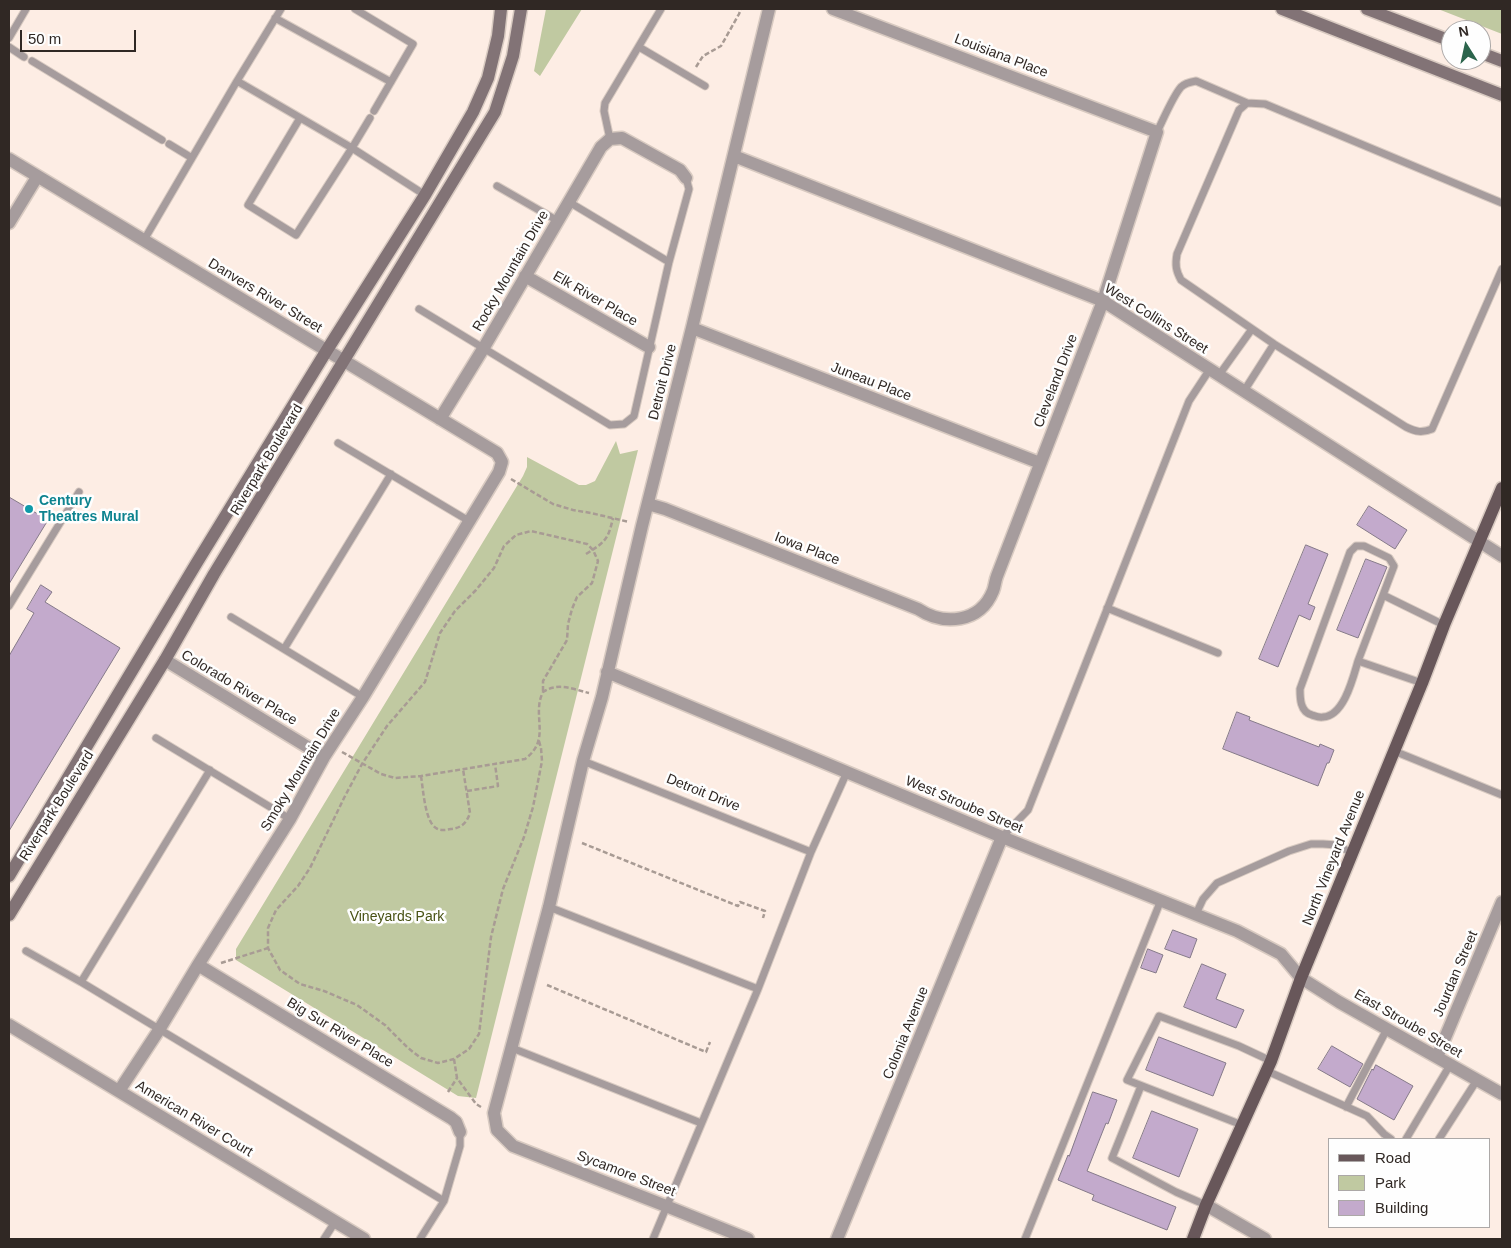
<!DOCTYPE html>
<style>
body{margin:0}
#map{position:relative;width:1511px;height:1248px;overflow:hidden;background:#fdede4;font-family:Helvetica,sans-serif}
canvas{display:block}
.frame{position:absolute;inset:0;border:10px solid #302824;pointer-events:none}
.legend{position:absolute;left:1328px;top:1138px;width:162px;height:90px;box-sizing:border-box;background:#fefefe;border:1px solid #aca8a7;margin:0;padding:6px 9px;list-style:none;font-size:15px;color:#302824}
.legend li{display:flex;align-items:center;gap:10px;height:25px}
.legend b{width:25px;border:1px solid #aca8a7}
.north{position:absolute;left:1441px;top:20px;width:50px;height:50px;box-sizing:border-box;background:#fefefe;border:1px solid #aca8a7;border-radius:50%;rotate:350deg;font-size:14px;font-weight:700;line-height:20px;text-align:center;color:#302824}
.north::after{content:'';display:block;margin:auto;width:18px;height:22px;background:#2b644c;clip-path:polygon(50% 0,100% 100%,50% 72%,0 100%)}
.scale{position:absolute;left:20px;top:30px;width:116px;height:22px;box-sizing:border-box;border:2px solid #302824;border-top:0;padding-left:6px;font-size:15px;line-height:18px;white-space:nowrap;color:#302824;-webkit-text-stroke:4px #fefefe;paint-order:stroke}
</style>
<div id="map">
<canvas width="1511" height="1248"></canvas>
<div class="frame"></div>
<ul class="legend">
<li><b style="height:6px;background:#68575a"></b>Road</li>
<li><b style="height:14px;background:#c0c9a1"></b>Park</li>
<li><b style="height:14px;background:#c3aacc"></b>Building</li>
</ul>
<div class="north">N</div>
<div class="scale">50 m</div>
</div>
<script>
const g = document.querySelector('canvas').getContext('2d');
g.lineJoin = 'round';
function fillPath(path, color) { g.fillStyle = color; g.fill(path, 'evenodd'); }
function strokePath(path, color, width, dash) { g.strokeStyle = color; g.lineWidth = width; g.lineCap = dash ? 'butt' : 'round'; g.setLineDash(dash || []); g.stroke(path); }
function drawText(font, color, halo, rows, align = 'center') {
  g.font = font + ' Helvetica,sans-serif'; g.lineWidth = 5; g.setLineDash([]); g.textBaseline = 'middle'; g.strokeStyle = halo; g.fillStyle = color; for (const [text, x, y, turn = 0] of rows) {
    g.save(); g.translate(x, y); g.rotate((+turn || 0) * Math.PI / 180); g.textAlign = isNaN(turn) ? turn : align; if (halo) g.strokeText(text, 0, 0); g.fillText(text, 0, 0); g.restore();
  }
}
fillPath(new Path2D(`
 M546,9H582L540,76L534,71Z
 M1438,9H1502V34Z
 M616,441L620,454L638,450L476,1098L458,1096L236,960V949L523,476L527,467V457L579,485H586L595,481Z`), '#c0c9a1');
const building = new Path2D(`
 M9,497L48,520L9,584Z
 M1369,506L1407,530L1395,549L1357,525Z
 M1306,545L1328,554L1308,604L1315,607L1310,620L1299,615L1278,667L1259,659Z
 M1366,559L1387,567L1358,638L1337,630Z
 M41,585L52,592L45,602L120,648L9,831V656L34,613L27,609Z
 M1237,712L1250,717L1249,720L1319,747L1320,744L1334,750L1329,763H1327L1318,786L1223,749Z
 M1173,930L1197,939L1190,958L1165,949Z
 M1148,949L1163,955L1156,973L1141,968Z
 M1202,964L1226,974L1216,999L1244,1010L1236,1028L1184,1007Z
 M1159,1037L1226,1063L1213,1096L1146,1070Z
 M1332,1046L1363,1064L1350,1087L1318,1069Z
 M1376,1065L1413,1086L1394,1120L1357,1099L1372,1069L1373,1070Z
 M1093,1092L1117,1100L1108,1124L1106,1123L1087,1171L1176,1207L1167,1230L1092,1200L1094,1195L1058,1180L1068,1155L1069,1156Z
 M1152,1111L1198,1129L1179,1177L1133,1158Z`);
fillPath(building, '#c3aacc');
strokePath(building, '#857a89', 1);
const lane = new Path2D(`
 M355,9L413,44L374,111
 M275,18L391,82
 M9,38L26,9
 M9,47L24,57
 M639,47L705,86
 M32,61L162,140
 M237,81L281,9
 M300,118L248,205L296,235L352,148L370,118
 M1157,132C1163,120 1173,96 1181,87C1185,83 1190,82 1196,81L1247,103
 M610,139L604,111L605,103L661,9
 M169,144L192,158
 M497,186L558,221
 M569,202L669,262
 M1502,203L1265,104L1247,103L1239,110L1177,254C1175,265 1176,271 1181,280L1274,344L1406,427C1416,432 1422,433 1432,429L1502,269
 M144,240L237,81L352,148L425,195
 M419,309L610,425L624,424L634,416L669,262L689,189L686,178
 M1219,375L1252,329
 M1244,391L1274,344
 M338,443L469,521
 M1383,595L1444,625
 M9,606L79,492
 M1107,608L1218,653
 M231,617L363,697
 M284,649L391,474
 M1358,661L1394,566L1389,558L1364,546H1356L1350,552L1300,689C1300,698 1300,712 1312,715C1315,716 1320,718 1323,717C1344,716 1353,678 1358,661L1422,683
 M156,738L290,819
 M1394,751L1502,795
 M583,761L811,852
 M1002,837L1028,810L1189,401L1210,369
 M549,907L758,989
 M1196,914L1203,899L1217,883L1289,851L1311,844H1323L1337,845L1352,853
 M26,951L81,982L444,1201
 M81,982L210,770
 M512,1048L701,1123
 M1267,1071L1367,1116L1384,1134L1391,1139
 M1141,1086L1112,1158L1176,1192L1206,1205
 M1346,1107L1387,1029
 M1242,1125L1127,1080L1159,1016L1239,1046L1271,1061
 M1406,1139L1450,1065
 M1439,1139L1477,1080
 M324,1239L335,1222
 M420,1239L444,1201L460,1146V1132
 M653,1239L758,989L811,852L847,772
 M1025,1239L1161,900`);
const street = new Path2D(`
 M734,156L1103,301L1502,556
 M9,159L497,453L502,462L499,472L363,697L324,757L290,819L198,965L159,1030L119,1091
 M9,223L37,177
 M525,276L649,347
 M692,328L1040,463
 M440,419L483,349L601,147L610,139L622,138L680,170L686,178
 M648,504L665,509L918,609C944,626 980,623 993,591C995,586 995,581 997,576L1103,301L1157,132L833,9
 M165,660L324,757
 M607,672L1002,837L1237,931L1281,954L1301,978L1339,1002L1502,1094
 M198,965L451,1118L456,1122L460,1132
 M9,1025L364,1239
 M1437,1057L1502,902
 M1206,1205L1265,1239
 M748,1239L666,1206L513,1146L497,1130L494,1113L549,907L583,761L602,697L642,526L692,328L769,9
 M837,1239L1002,837`);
const secondary = new Path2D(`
 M1282,9L1502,95
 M1367,9L1451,41
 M1481,53L1502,61
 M9,876L196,564L327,350L425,195L473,112L488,78L498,36L501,9
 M9,915L165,660L214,574L495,112L513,56L521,9`);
const primary = new Path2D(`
 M1193,1239L1206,1205L1271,1061L1301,978L1422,683L1444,625L1502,488`);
strokePath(lane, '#d8cac1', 9);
strokePath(street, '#d8cac1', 15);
strokePath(secondary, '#d8cac1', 15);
strokePath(primary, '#d8cac1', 15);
strokePath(new Path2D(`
 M696,67L703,56L721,46L739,14L741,9
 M511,479L553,504L573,510L591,513L629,522
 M586,554C605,542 608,540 613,518
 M539,741L541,748L542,761L533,807L524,837L503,889L491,937L479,1034L469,1049L454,1059L438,1063L421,1058L408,1048L385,1025L357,1005L324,991L300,984L280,970L268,948V928L276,910L298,886L310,868L344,798L362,764L387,726L425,682L440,633L455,611L476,590L494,568L504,546L516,535L531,531L587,544L593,550L598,561L592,583L577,597L572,609L568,624L567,640L543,681V692
 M342,752L381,774L395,778L421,776L525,759C552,739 531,716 543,692C558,682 573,689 589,693
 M421,776C423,788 425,822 436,828C440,831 446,830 451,829C462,828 467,822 470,813L463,769
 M467,791L498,786L495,764
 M582,843L738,906L740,902L765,911L763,918
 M221,963L268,948
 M547,985L706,1052L710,1042
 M454,1059L457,1078L476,1104L481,1107
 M448,1092L457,1078`), '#a89b94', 2.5, [5, 2.5]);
strokePath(lane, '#a69c9d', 7);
strokePath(street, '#a69c9d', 12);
strokePath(secondary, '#827376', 12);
strokePath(primary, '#68575a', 12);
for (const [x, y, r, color] of [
 [29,509,5,"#0f9aa8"]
]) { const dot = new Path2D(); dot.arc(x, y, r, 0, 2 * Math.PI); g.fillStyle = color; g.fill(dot); strokePath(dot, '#fefefe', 2); }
drawText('14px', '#302824', '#fefefe', [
 ["Louisiana Place",1001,56,21],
 ["Rocky Mountain Drive",511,271,-60],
 ["Danvers River Street",265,296,31],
 ["Elk River Place",595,299,30],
 ["West Collins Street",1156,319,32],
 ["Cleveland Drive",1056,381,-69],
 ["Detroit Drive",663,382,-76],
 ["Juneau Place",871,382,21],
 ["Riverpark Boulevard",267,460,-59],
 ["Iowa Place",807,549,21],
 ["Colorado River Place",239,688,31],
 ["Smoky Mountain Drive",301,770,-59],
 ["Detroit Drive",703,793,22],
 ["West Stroube Street",964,805,23],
 ["Riverpark Boulevard",57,806,-58],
 ["North Vineyard Avenue",1334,858,-68],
 ["Jourdan Street",1456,974,-67],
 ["East Stroube Street",1408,1024,30],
 ["Big Sur River Place",340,1033,31],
 ["Colonia Avenue",906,1033,-68],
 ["American River Court",194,1119,31],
 ["Sycamore Street",626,1174,21]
]);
drawText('bold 14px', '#0d838f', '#fefefe', [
 ["Century",39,501],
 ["Theatres Mural",39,517]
], 'left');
drawText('14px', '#485214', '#fefefe', [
 ["Vineyards Park",397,917]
]);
</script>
